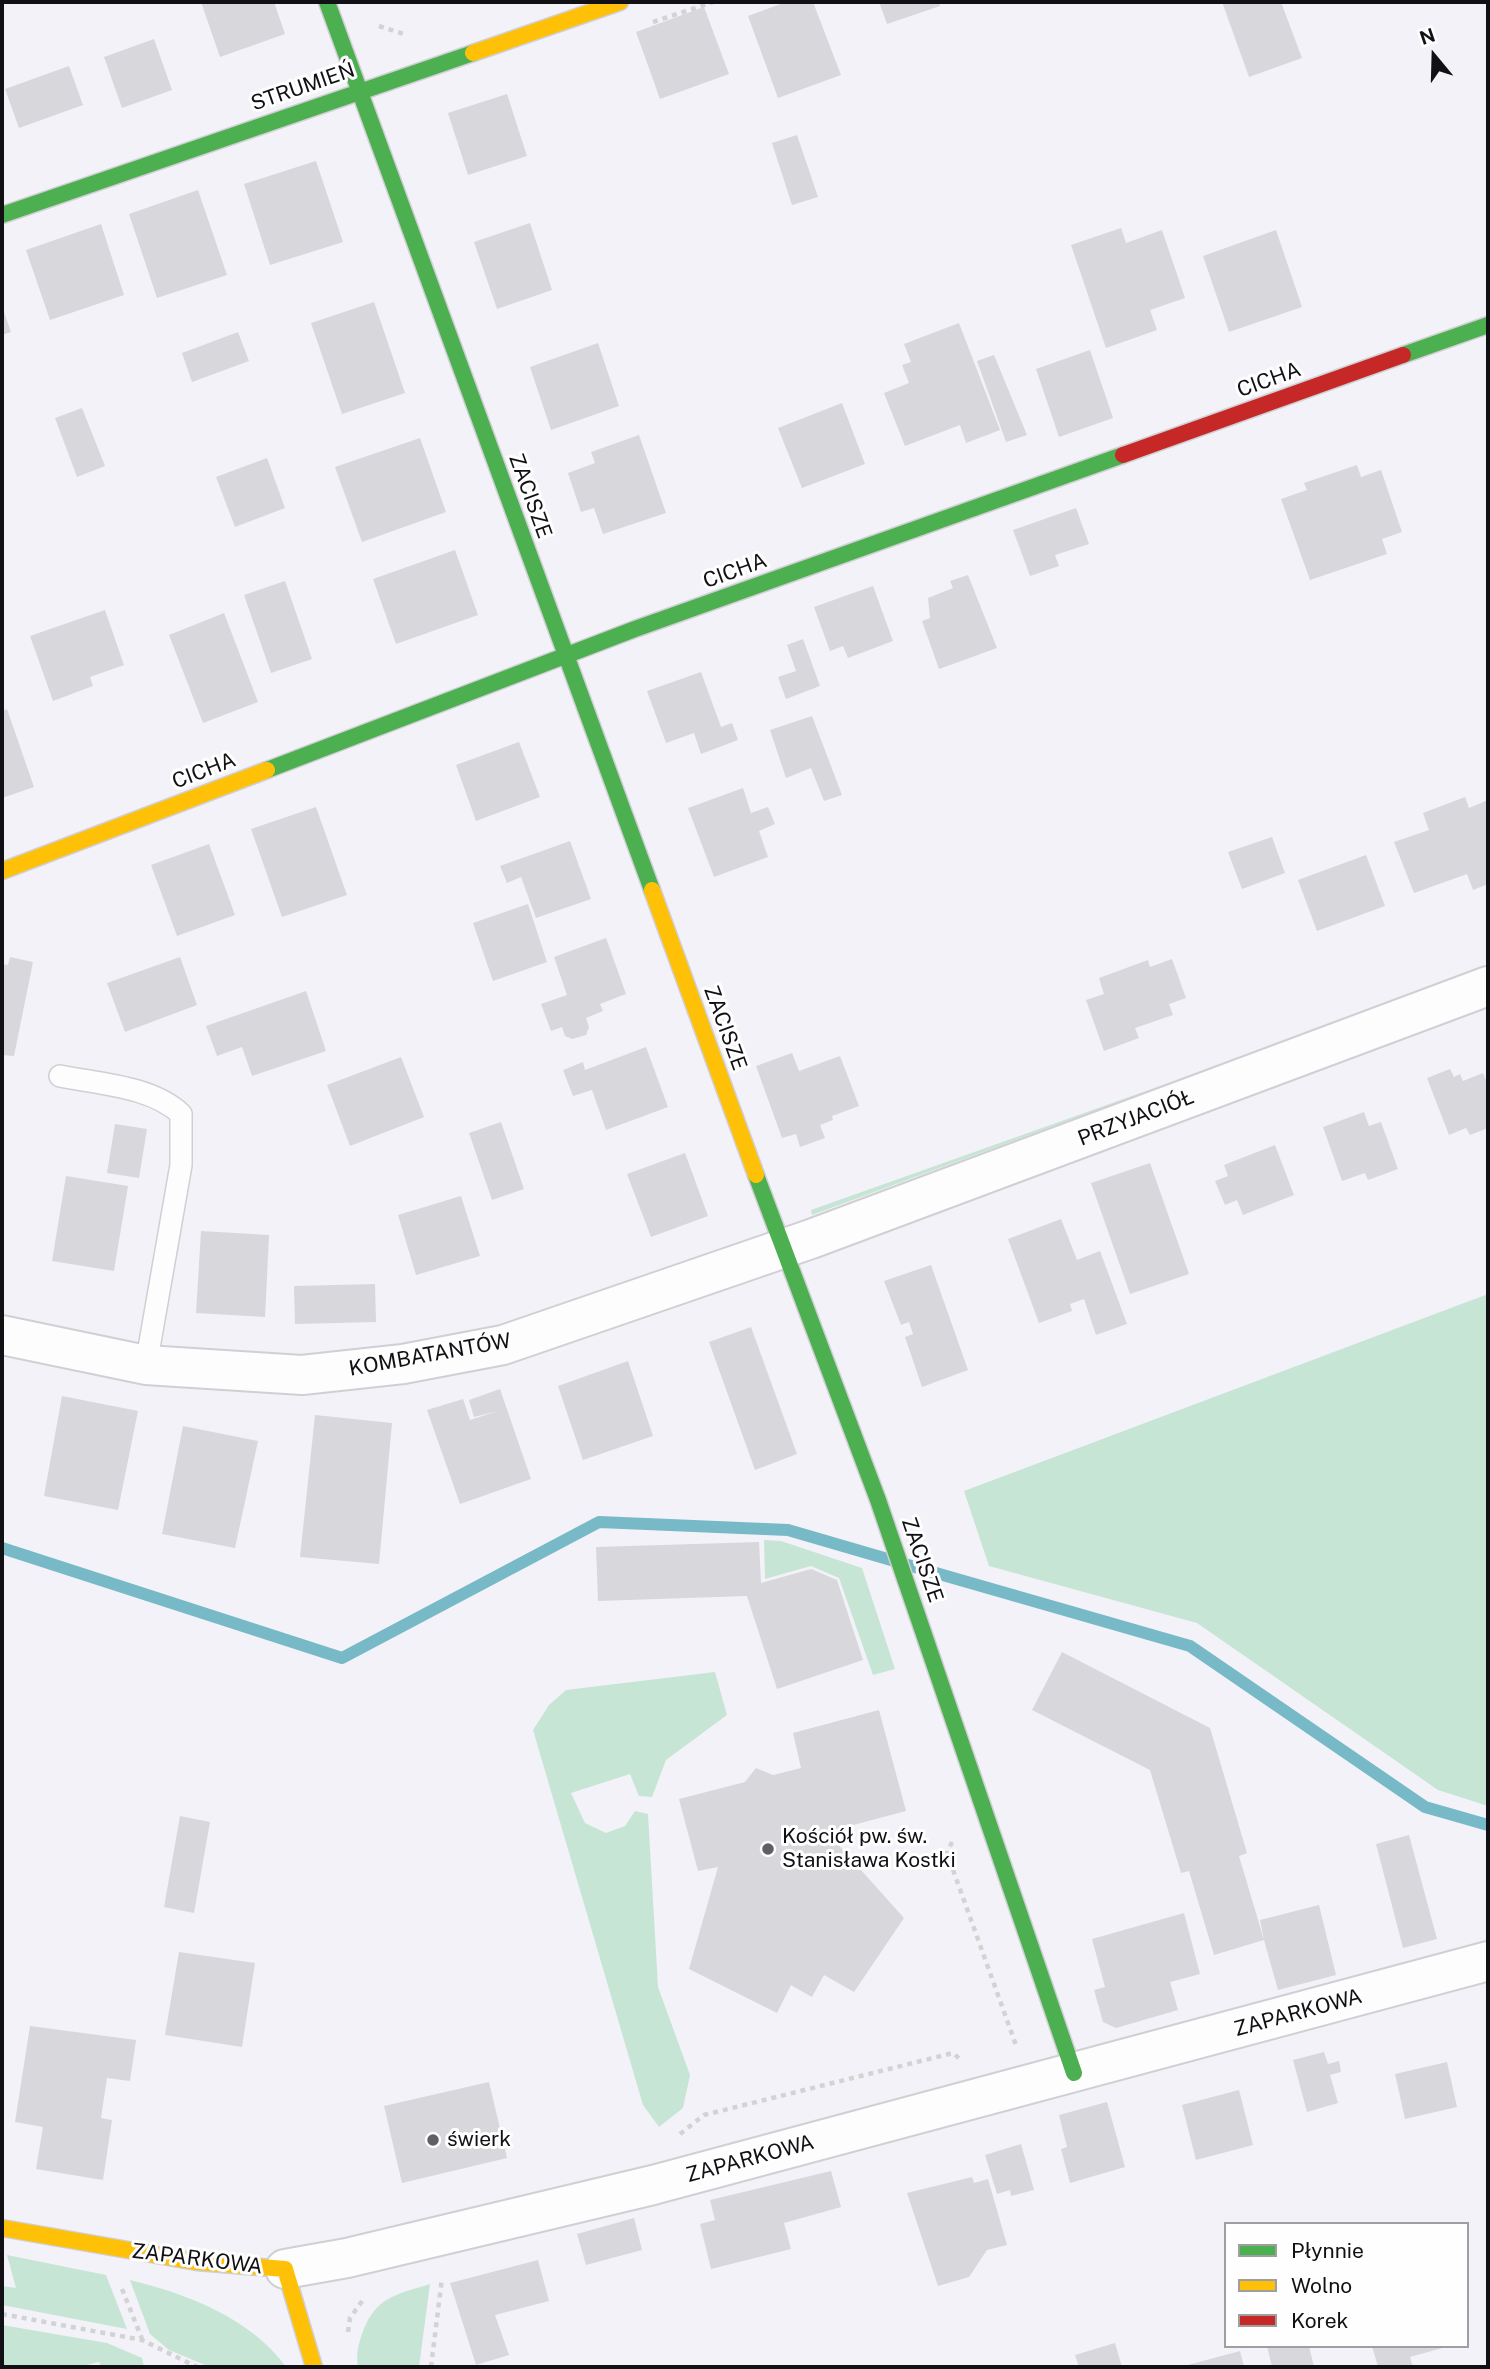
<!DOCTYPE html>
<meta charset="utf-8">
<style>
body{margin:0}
#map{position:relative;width:1490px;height:2369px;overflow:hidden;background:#f3f2f8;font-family:"Public Sans",sans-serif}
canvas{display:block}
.frame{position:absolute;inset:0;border:4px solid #111115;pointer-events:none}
.legend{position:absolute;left:1224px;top:2222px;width:245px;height:126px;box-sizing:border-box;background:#fefefe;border:2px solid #9f9fa1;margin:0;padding:9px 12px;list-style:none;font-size:21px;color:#111115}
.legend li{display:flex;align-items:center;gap:14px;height:35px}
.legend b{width:35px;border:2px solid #9f9fa1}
.north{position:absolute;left:1399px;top:21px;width:70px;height:70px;-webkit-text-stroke:5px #fefefe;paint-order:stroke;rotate:341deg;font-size:19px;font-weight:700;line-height:28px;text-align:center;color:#111115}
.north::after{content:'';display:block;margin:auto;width:24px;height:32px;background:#111115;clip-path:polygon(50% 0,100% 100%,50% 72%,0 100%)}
</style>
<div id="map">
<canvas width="1490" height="2369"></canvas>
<div class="frame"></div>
<ul class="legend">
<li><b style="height:9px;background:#4caf50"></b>Płynnie</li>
<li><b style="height:9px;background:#ffc107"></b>Wolno</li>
<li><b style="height:9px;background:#c62828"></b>Korek</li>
</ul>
<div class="north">N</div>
</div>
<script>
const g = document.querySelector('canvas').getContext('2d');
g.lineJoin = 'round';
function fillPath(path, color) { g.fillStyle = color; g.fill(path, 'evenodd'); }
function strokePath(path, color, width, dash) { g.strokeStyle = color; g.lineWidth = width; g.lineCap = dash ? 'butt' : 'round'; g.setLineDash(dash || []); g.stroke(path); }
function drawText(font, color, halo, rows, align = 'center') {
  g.font = font + ' "Public Sans",sans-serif'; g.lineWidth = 6; g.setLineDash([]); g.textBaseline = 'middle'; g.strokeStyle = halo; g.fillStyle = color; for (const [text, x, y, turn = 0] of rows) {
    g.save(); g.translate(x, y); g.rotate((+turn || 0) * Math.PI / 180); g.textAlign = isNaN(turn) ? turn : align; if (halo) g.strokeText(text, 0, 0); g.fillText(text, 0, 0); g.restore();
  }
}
fillPath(new Path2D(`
 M1208,1069L812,1215L811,1210Z
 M1488,1294V1806L1438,1790L1197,1623L989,1566L964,1491Z
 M764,1540L781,1541L862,1568L895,1669L873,1675L839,1578L811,1566L765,1579Z
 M715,1672L727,1715L666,1760L652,1797L639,1796L630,1774L571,1793L585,1823L606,1833L625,1826L635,1811L648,1814L658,1987L690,2075L683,2108L659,2127L643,2105L533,1730L549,1705L566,1690Z
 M7,2255L106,2275L127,2329L2,2305V2286L16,2288Z
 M130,2280C187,2294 251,2318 286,2367H210L169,2350L150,2334Z
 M430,2284L419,2367H358C356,2355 358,2346 362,2334C375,2297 395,2295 430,2284Z
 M2,2325L107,2343L142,2358L144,2367H101L99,2362L79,2367H2Z`), '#c7e5d5');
strokePath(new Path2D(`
 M2,1548L342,1658L599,1522L788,1530L891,1560
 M908,1565L1190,1646L1425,1807L1488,1825`), '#78b9c7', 12);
fillPath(new Path2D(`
 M201,2H274L285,34L220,57Z
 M786,2H813L841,75L778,98L748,16Z
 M879,2H939L940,6L887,24Z
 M1222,2H1281L1302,58L1249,77Z
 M704,7L729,74L660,99L636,32Z
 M154,39L172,90L122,108L104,57Z
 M69,66L83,105L19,128L5,89Z
 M507,94L527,156L468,175L448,113Z
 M797,135L818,197L792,205L772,143Z
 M316,161L343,242L270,265L244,184Z
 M198,190L227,275L157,298L129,214Z
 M530,223L552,290L497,309L474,242Z
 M101,224L124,295L50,320L26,250Z
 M1121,228L1126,243L1162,230L1185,298L1150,310L1157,330L1106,348L1071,245Z
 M1276,230L1302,307L1229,332L1203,256Z
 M374,302L405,393L342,414L311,323Z
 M2,306L11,332L2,335Z
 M959,323L1000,430L966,443L960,425L905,446L884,393L909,383L902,365L911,362L904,344Z
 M238,332L249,361L192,382L182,353Z
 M598,343L619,406L551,430L530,367Z
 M1090,350L1113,418L1059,437L1036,369Z
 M994,355L1027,435L1006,442L977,361Z
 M842,403L865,464L802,488L778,428Z
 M82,408L105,466L77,477L55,418Z
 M639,435L666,513L603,534L594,508L581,512L568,473L595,463L591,452Z
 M420,438L446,512L362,542L335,467Z
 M267,458L285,508L235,527L216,477Z
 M1357,465L1361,477L1381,470L1402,532L1382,539L1387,554L1310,580L1281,499L1307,490L1304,483Z
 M1076,508L1089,544L1055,555L1059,566L1030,576L1013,530Z
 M455,550L478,615L396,644L373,579Z
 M968,575L997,648L939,669L922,621L930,618L928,598L953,588L950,581Z
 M285,581L312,659L271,673L244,595Z
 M873,586L893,641L848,658L843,646L830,651L814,607Z
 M105,610L124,665L90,677L93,686L53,701L30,636Z
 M224,613L258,702L203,723L169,635Z
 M803,639L820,686L786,699L778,677L796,671L787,645Z
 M701,672L721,727L732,723L738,740L701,754L694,733L666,743L647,691Z
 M7,709L34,787L2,798V711Z
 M812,716L842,795L824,801L811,768L786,778L770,730Z
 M519,742L540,797L476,821L456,765Z
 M743,788L751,813L768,807L775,824L759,831L768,857L714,877L688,808Z
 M1465,797L1469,808L1488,800V884L1473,890L1467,874L1414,893L1394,842L1429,830L1423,813Z
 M316,807L347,895L282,917L251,829Z
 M1272,837L1285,873L1242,889L1228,852Z
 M570,841L591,899L536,918L521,877L507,883L500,866Z
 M209,844L235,915L177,936L151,865Z
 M1366,855L1385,906L1317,931L1298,880Z
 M528,904L547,962L493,981L473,923Z
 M606,938L626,994L600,1004L603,1011L586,1018L589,1027L586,1035L572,1039L565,1036L562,1027L551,1031L541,1004L567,995L554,957Z
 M10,957L33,962L14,1056L2,1055V964L8,965Z
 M180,957L197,1005L125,1032L107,983Z
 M1172,959L1186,998L1169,1004L1173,1015L1135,1028L1139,1038L1104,1051L1086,1000L1104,994L1099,978L1148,960L1150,967Z
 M306,991L326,1051L252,1076L242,1047L217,1056L206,1026Z
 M646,1047L668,1107L606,1130L592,1090L573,1096L563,1070L583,1062L585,1070Z
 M792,1053L799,1071L840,1056L859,1106L832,1116L833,1120L820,1125L825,1138L800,1147L796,1134L782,1138L756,1066Z
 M401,1057L424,1117L350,1146L327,1085Z
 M1450,1069L1454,1077L1460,1074L1463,1081L1483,1073L1488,1085V1128L1470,1135L1466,1128L1449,1135L1427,1078Z
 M1364,1112L1369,1126L1381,1122L1398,1169L1368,1180L1365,1173L1342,1181L1323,1127Z
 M501,1122L524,1189L492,1200L469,1133Z
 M115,1124L147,1129L139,1178L107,1173Z
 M1275,1145L1294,1195L1243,1215L1237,1200L1225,1205L1215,1181L1228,1176L1224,1165Z
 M685,1153L708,1216L651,1237L627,1174Z
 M1150,1163L1189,1274L1130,1294L1091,1183Z
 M66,1176L128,1186L114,1271L52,1261Z
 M461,1196L480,1256L416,1275L398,1215Z
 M1061,1219L1077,1260L1100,1251L1127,1324L1096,1335L1084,1299L1070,1304L1072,1311L1039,1323L1008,1239Z
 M201,1231L269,1235L265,1317L196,1313Z
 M931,1265L968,1370L922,1387L905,1337L913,1334L909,1322L901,1325L884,1281Z
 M375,1284L376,1322L295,1324L294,1286Z
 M751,1327L797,1454L755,1470L709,1342Z
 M628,1361L653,1436L583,1460L558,1386Z
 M500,1389L531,1479L460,1504L427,1410L463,1399L470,1420L498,1411L474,1417L469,1400Z
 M62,1396L138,1411L118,1510L44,1496Z
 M315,1415L392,1423L379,1564L300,1557Z
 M183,1426L258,1441L235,1548L162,1534Z
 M759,1542L761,1583L811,1569L837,1580L863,1660L777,1689L747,1596L598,1601L596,1547Z
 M1062,1652L1210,1728L1247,1853L1239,1856L1264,1940L1260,1920L1319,1905L1336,1975L1278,1990L1264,1940L1214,1955L1189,1871L1181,1873L1150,1770L1032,1710Z
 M879,1710L906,1811L827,1832L904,1918L854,1992L824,1975L812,1997L791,1985L777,2013L689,1969L718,1867L698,1871L679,1799L745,1782L756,1768L773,1775L801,1768L793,1733Z
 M180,1816L210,1822L194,1913L164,1907Z
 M1409,1835L1437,1939L1403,1948L1376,1844Z
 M1184,1913L1200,1974L1170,1982L1178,2010L1116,2028L1103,2022L1094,1990L1105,1987L1092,1939Z
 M179,1952L255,1963L242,2047L165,2035Z
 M30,2026L136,2040L130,2081L107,2078L101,2118L112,2120L103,2180L36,2169L43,2127L15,2122Z
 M1324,2052L1328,2064L1339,2061L1341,2072L1330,2075L1338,2103L1307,2112L1293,2060Z
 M1447,2062L1457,2107L1405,2119L1395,2074Z
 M489,2082L507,2158L402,2183L384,2106Z
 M1239,2090L1253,2145L1196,2160L1182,2105Z
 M1107,2102L1125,2167L1070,2183L1061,2149L1067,2147L1059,2115Z
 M1021,2144L1034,2190L1011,2196L1010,2190L997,2194L985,2155Z
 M831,2171L841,2207L784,2223L791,2249L711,2269L700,2224L715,2220L710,2200Z
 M972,2177L974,2183L988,2179L1007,2245L987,2250L969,2277L938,2286L907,2193Z
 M634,2218L642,2250L586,2265L577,2234Z
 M538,2260L549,2301L495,2315L509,2355L476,2365L450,2283Z
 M1115,2343L1122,2367H1079L1075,2355Z
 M1267,2346H1309L1314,2367H1272Z
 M1372,2346H1446V2347L1410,2357L1413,2367H1378Z
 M1240,2351L1244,2367H1184V2366Z`), '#d8d7dc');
const lane = new Path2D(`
 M60,1076C99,1084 151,1086 181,1114V1165L146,1365`);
const street = new Path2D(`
 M2,1335L146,1365L302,1375L403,1364L503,1345L811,1239L1488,986
 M285,2269L347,2258L653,2185L1488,1961`);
const fast = new Path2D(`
 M327,2L652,890
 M2,215L473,53
 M1403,355L1488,325
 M267,770L635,629L1123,455
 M756,1175L878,1500L1074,2073`);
const slow = new Path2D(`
 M473,53L620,2
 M2,871L267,770
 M652,890L756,1175
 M2,2228L197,2262L285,2269L314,2367`);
const jam = new Path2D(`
 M1123,455L1403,355`);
strokePath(lane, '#d0cfd4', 24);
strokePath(street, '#d0cfd4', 42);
strokePath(fast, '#d0cfd4', 19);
strokePath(slow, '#d0cfd4', 19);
strokePath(jam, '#d0cfd4', 19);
strokePath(new Path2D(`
 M653,22L713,2
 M379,26L404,34
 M952,1842L947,1853L1017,2048
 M680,2134L704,2115L953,2053L962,2061
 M122,2289L142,2339
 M2,2314L142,2340L197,2367
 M348,2332L350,2318L365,2297
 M431,2367L442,2278`), '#d3d3d4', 4.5, [5, 5]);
strokePath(lane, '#fdfdfe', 21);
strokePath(street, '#fdfdfe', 38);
strokePath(fast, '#4caf50', 16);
strokePath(slow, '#ffc107', 16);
strokePath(jam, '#c62828', 16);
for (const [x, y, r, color] of [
 [768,1849,7,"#606064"],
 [433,2140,7,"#606064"]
]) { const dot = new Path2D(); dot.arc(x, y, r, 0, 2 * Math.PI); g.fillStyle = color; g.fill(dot); strokePath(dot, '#fefefe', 2.5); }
drawText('21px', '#111115', '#fefefe', [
 ["STRUMIEŃ",303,87,-19],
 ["CICHA",1269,380,-20],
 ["ZACISZE",530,496,70],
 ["CICHA",735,571,-20],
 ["CICHA",204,771,-21],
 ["ZACISZE",725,1028,70],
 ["PRZYJACIÓŁ",1136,1118,-21],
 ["KOMBATANTÓW",430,1355,-10],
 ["ZACISZE",922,1560,71],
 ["ZAPARKOWA",1298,2013,-15],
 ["ZAPARKOWA",750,2159,-15],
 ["ZAPARKOWA",197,2259,7]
]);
drawText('21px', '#111115', '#fefefe', [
 ["Kościół pw. św.",782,1837],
 ["Stanisława Kostki",782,1861],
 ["świerk",447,2140]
], 'left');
</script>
